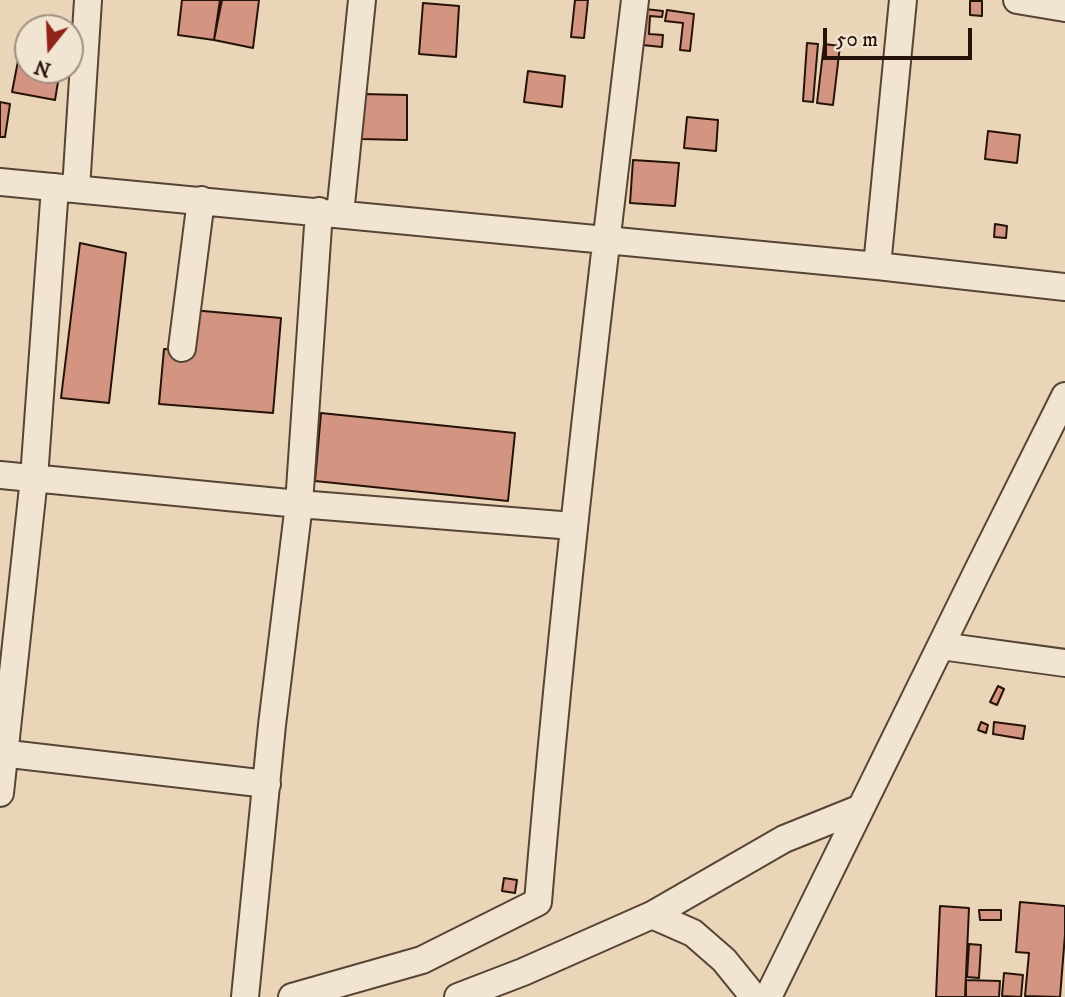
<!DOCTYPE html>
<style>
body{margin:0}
#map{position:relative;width:1065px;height:997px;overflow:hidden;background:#ead5b8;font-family:"IM FELL DW Pica",serif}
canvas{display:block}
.north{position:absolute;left:14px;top:14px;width:70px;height:70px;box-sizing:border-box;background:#f1e4d1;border:2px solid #9f9081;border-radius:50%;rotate:198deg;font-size:19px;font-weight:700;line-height:28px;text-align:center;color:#25130a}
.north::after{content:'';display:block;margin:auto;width:24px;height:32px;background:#8f2418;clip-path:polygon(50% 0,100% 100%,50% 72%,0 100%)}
.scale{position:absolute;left:823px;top:28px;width:149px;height:32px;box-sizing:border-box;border:4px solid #25130a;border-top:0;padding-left:9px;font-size:21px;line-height:24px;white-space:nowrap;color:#25130a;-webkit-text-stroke:5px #f1e4d1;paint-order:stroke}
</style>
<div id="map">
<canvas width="1065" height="997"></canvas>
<div class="north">N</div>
<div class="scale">50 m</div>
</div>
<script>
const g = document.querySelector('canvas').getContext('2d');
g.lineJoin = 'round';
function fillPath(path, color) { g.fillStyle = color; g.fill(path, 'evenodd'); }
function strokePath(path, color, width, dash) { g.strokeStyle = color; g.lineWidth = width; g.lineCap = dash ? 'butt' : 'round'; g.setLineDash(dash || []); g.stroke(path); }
const building = new Path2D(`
 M182,0H220L214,40L178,35Z
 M222,0H259L253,48L214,40Z
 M575,0H588L584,38L571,37Z
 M970,1H982V16L970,15Z
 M423,3L459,6L456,57L419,54Z
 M645,9L663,11L662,17L650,16L649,34L663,35L662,47L642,45Z
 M667,10L694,14L690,51L680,50L683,23L665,21Z
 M807,43L818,44L813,102L803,101Z
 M824,44L840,46L833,105L817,103Z
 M18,61L28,63V70H60L55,100L12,92Z
 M528,71L565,76L562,107L524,102Z
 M361,94L407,95V140L360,139Z
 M0,102L10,104L5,137H0Z
 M687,117L718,120L716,151L684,148Z
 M988,131L1020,135L1017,163L985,159Z
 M633,160L679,163L675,206L630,203Z
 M995,224L1007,226L1006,238L994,237Z
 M80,243L126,253L109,403L61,398Z
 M192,310L281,318L273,413L159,404L164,349L189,351Z
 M321,413L515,433L508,501L315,481Z
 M998,686L1004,689L997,705L990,702Z
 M981,722L988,725L986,733L978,730Z
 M994,722L1025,726L1023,739L993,734Z
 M504,878L517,880L515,893L502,891Z
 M1020,902L1065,906V935L1060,997L1025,996L1029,953L1016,952Z
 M940,906L969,908L965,997H936Z
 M979,910H1001V920H980Z
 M969,944L981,945L979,978L967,977Z
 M1004,973L1023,975L1021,997L1002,996Z
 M966,980L1000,981L999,997H966Z`);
fillPath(building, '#d39581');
strokePath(building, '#25130a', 2);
const minor = new Path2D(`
 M1017,0L1065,8
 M0,182L877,266L1065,287
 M76,189L88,0
 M340,214L362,0
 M877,266L903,0
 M182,348L201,200
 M0,475L299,504L573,526
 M941,646L1065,663
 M0,753L267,784
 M0,793L34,478L55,187
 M652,915L784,839L861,808
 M245,997L272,725L299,504L319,211
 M292,997L422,960L538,902C563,600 599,300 635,0
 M458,997L523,972L652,915L693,933L724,960L754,997
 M768,997L978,570L1065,396`);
strokePath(minor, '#564436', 30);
strokePath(minor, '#f1e4d1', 26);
</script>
